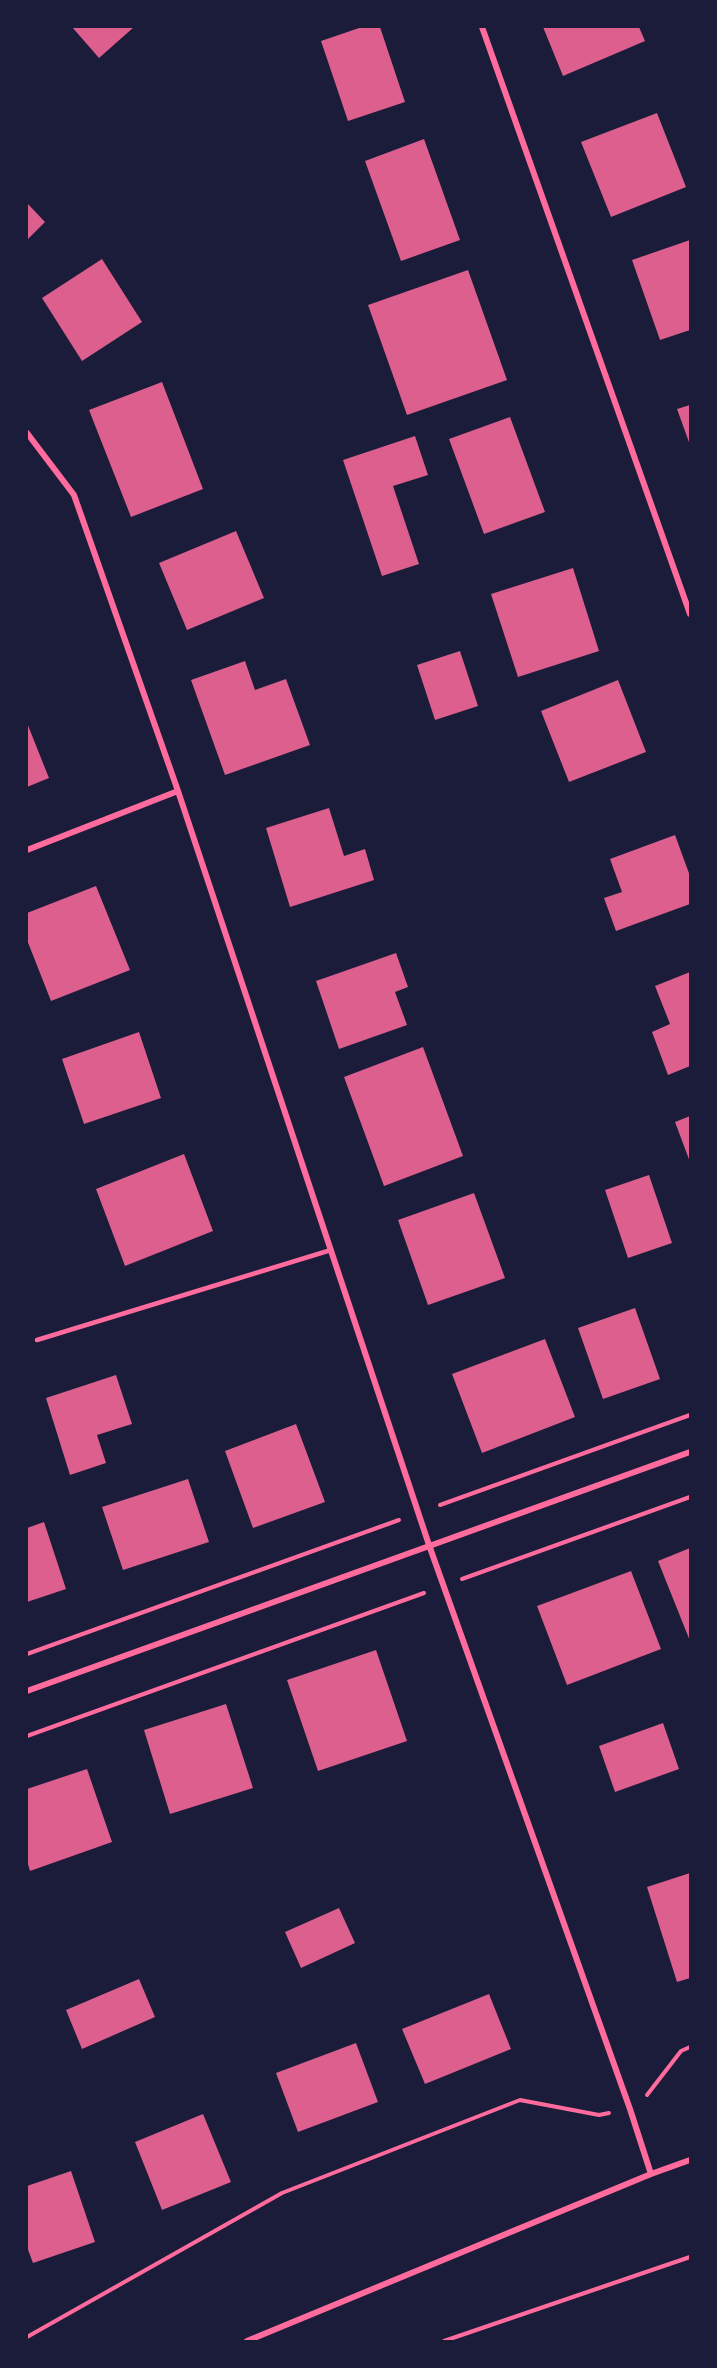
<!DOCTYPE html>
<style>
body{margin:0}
#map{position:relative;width:717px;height:2368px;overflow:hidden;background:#1b1b3a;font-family:"Fira Sans Condensed",sans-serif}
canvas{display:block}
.frame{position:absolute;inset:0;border:28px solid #1b1b3a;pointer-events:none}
</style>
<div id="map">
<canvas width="717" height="2368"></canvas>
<div class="frame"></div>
</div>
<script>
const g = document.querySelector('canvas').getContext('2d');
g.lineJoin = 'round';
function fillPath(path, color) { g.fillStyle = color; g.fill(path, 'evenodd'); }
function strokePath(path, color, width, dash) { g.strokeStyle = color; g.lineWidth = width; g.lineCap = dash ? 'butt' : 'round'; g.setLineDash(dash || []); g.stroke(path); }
fillPath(new Path2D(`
 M72,27H134L99,58Z
 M362,27H380L405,102L348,121L321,41Z
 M543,27H639L645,41L563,76Z
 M657,113L686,187L611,217L581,142Z
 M424,139L460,240L401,261L365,161Z
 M27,203L45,222L27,240Z
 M690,240V330L660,340L632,260Z
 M102,259L142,322L82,361L42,298Z
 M468,270L507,380L407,415L368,305Z
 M162,382L203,489L131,517L89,410Z
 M690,405V445L677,409Z
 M510,417L545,512L484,534L449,439Z
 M415,436L428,475L393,486L419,564L382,576L343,460Z
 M236,531L264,598L187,630L159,563Z
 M573,568L599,651L518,677L491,594Z
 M460,651L478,706L435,720L417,665Z
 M245,661L255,690L286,679L310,745L225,775L191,680Z
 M618,680L646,752L569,782L541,711Z
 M27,723L49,778L27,787Z
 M329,808L344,856L365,849L374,880L290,907L266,828Z
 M675,835L690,876V904L616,931L604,898L622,892L610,859Z
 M96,886L130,970L51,1001L27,940V913Z
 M396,953L408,987L395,992L407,1025L339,1049L316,981Z
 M690,972V1066L668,1075L652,1032L670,1024L655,986Z
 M139,1032L161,1098L84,1124L62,1059Z
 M423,1047L463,1156L384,1186L344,1077Z
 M690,1116V1162L675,1122Z
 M184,1154L213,1231L125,1266L96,1189Z
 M649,1175L672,1243L628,1258L605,1190Z
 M474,1193L505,1278L428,1305L398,1220Z
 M635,1308L660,1379L603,1399L578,1328Z
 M545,1339L575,1417L482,1453L452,1374Z
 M116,1375L132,1424L97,1435L106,1463L70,1475L46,1398Z
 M296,1424L325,1502L253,1528L225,1451Z
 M188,1479L209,1542L123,1570L102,1507Z
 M44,1522L66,1589L27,1602V1528Z
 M690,1548V1641L658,1561Z
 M631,1571L661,1649L567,1685L537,1606Z
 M376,1650L407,1741L318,1771L287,1680Z
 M226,1704L253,1788L170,1814L144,1730Z
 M663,1723L679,1769L615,1792L599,1746Z
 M87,1769L112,1842L30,1871L27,1861V1789Z
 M690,1873V1978L677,1982L647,1887Z
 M339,1908L355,1943L301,1968L285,1932Z
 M139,1979L155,2017L82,2049L66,2010Z
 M489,1994L511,2049L425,2084L402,2029Z
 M356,2043L378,2102L298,2132L276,2073Z
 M203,2114L231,2182L162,2210L135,2142Z
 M71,2171L95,2242L33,2263L27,2247V2186Z`), '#dd5f8e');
strokePath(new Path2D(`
 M440,1505L690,1415
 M462,1579L690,1497
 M27,1654L399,1520
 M27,1736L424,1593
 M647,2095L681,2051L690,2047
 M27,2337L282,2193L520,2100L599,2115L609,2113
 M444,2341L690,2257`), '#ff6b9d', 4);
strokePath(new Path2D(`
 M37,1340L331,1250`), '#ff6b9d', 4.5);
strokePath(new Path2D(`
 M482,27L690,614
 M27,433L74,495L178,791L429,1545L630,2109L651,2174
 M27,850L178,791
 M27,1691L690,1452
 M247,2341L651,2174L690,2160`), '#ff6b9d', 6);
</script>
